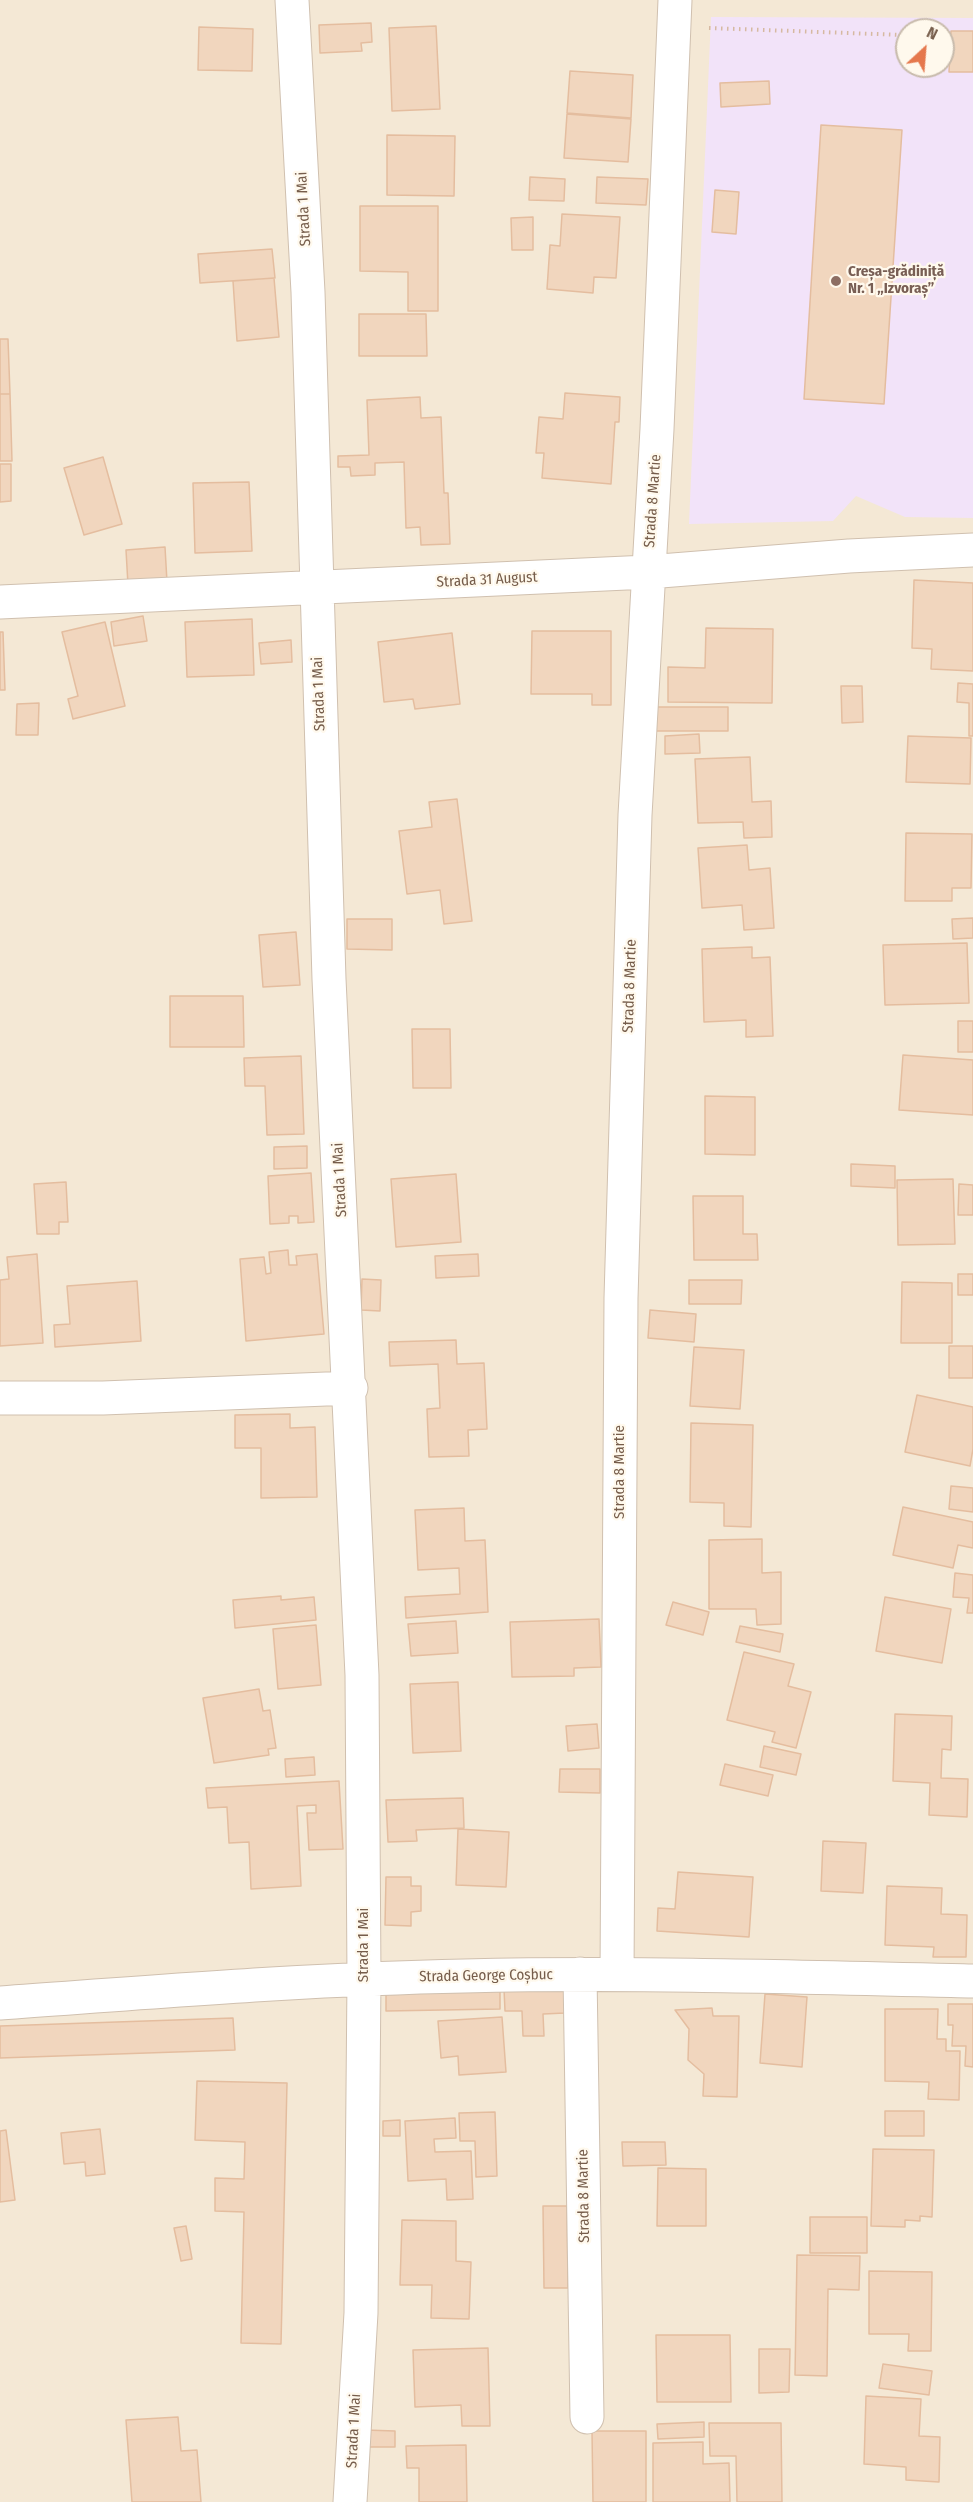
<!DOCTYPE html>
<meta charset="utf-8">
<style>
body{margin:0}
#map{position:relative;width:973px;height:2502px;overflow:hidden;background:#fcf5e6;font-family:"Fira Sans Condensed",sans-serif}
canvas{display:block}
.north{position:absolute;left:895px;top:18px;width:60px;height:60px;box-sizing:border-box;background:#fff9ed;border:2px solid #c8bbac;border-radius:50%;rotate:26deg;font-size:16px;font-weight:700;line-height:24px;text-align:center;color:#765d4b}
.north::after{content:'';display:block;margin:auto;width:21px;height:27px;background:#e5784d;clip-path:polygon(50% 0,100% 100%,50% 72%,0 100%)}
</style>
<div id="map">
<canvas width="973" height="2502"></canvas>
<div class="north">N</div>
</div>
<script>
const g = document.querySelector('canvas').getContext('2d');
g.lineJoin = 'round';
function fillPath(path, color) { g.fillStyle = color; g.fill(path, 'evenodd'); }
function strokePath(path, color, width, dash) { g.strokeStyle = color; g.lineWidth = width; g.lineCap = dash ? 'butt' : 'round'; g.setLineDash(dash || []); g.stroke(path); }
function drawText(font, color, halo, rows, align = 'center') {
  g.font = font + ' "Fira Sans Condensed",sans-serif'; g.lineWidth = 4.5; g.setLineDash([]); g.textBaseline = 'middle'; g.strokeStyle = halo; g.fillStyle = color; for (const [text, x, y, turn = 0] of rows) {
    g.save(); g.translate(x, y); g.rotate((+turn || 0) * Math.PI / 180); g.textAlign = isNaN(turn) ? turn : align; if (halo) g.strokeText(text, 0, 0); g.fillText(text, 0, 0); g.restore();
  }
}
fillPath(new Path2D(`
 M0,0H973V2502H0ZM907,30H943V66H907Z`), '#f4e8d5');
fillPath(new Path2D(`
 M711,17L973,18V518L905,517L856,496L833,521L689,524ZM907,30H943V66H907Z`), '#f2e3f9');
const building = new Path2D(`
 M371,23L372,42L361,43L362,51L320,53L319,25Z
 M436,26L440,109L392,111L389,28Z
 M199,27L253,29L252,71L198,70Z
 M951,31H973V72H949Z
 M570,71L633,75L631,118L567,113Z
 M769,81L770,104L721,107L720,83Z
 M567,114L631,119L628,162L564,158Z
 M821,125L902,130L884,404L804,399Z
 M387,135L455,136L454,196L387,195Z
 M530,177L565,179L564,201L529,200Z
 M597,177L648,179L646,205L596,203Z
 M715,190L739,192L736,234L712,232Z
 M360,206H438V311H408V272L360,271Z
 M562,214L620,217L616,278L594,277L593,293L547,289L550,245L560,246Z
 M533,217V250H512L511,218Z
 M272,249L275,278L200,283L198,254Z
 M274,278L279,337L237,341L233,281Z
 M359,314H426L427,356H359Z
 M0,339H8L10,394H0Z
 M565,393L620,397L619,422H615L611,484L542,478L544,453H536L539,417L563,419Z
 M0,394H10L12,461H0Z
 M420,397L421,418L441,417L444,493H448L450,544L421,545L420,527L406,528L404,462L375,463V475L351,476L350,467H338V456L369,455L367,400Z
 M103,457L122,524L84,535L64,468Z
 M0,464H11V501L0,502Z
 M249,482L252,551L195,553L193,483Z
 M165,547L167,582L128,585L126,550Z
 M914,580L973,583V671L931,669L932,649L912,648Z
 M143,616L147,641L114,646L111,622Z
 M252,619L254,675L187,677L185,622Z
 M105,622L125,706L73,719L68,699L78,696L62,632Z
 M706,628L773,629L772,703L668,702V667L705,668Z
 M532,631H611V705H592V694H531Z
 M0,632H3L5,690H0Z
 M452,633L460,704L415,709L413,699L384,702L378,642Z
 M291,640L292,662L261,664L259,643Z
 M958,683L973,684V736H969V703L957,702Z
 M841,686H862L863,722L842,723Z
 M39,703L38,735H16L17,704Z
 M656,707H728V731H656Z
 M699,734L700,753L665,754V736Z
 M908,736L971,738L970,784L906,782Z
 M750,757L752,802L771,801L772,837L744,838L743,822L698,823L695,759Z
 M457,799L472,921L444,924L440,890L407,894L399,831L432,827L429,802Z
 M906,833L972,834L971,888H952V901H905Z
 M747,845L749,870L770,868L774,928L744,930L742,905L702,908L698,848Z
 M973,918V938L953,939L952,919Z
 M347,919H392V950L347,949Z
 M296,932L300,985L263,987L259,935Z
 M967,943L969,1003L885,1005L883,945Z
 M752,947V958L770,957L773,1036L746,1037V1020L704,1022L702,949Z
 M170,996H243L244,1047H170Z
 M958,1021H973V1052H958Z
 M412,1029H450L451,1088H413Z
 M903,1055L973,1060V1115L899,1110Z
 M301,1056L304,1134L267,1135L265,1086H245L244,1058Z
 M705,1096L755,1097V1155L705,1154Z
 M307,1146V1168L274,1169V1147Z
 M851,1164L895,1166V1188L851,1186Z
 M311,1173L314,1222L298,1223V1216H289V1223L270,1224L268,1176Z
 M456,1174L461,1242L396,1247L391,1179Z
 M953,1179L955,1244L898,1245L897,1180Z
 M66,1182L68,1222H59V1234H37L34,1184Z
 M959,1184L973,1185V1215H958Z
 M693,1196H743V1234H757L758,1260H694Z
 M288,1250L289,1265H297L296,1256L317,1254L324,1334L246,1341L240,1259L264,1257L266,1274L271,1273L269,1252Z
 M37,1254L43,1343L0,1346V1280L9,1279L7,1257Z
 M478,1254L479,1276L436,1278L435,1256Z
 M958,1274H973V1295H958Z
 M362,1279L381,1280L380,1311L361,1310Z
 M689,1280H742L741,1304H689Z
 M137,1281L141,1341L55,1347L54,1325L70,1324L67,1286Z
 M902,1282L952,1283V1343H901Z
 M650,1310L696,1314L694,1342L648,1338Z
 M456,1340L457,1364L484,1363L487,1429L468,1430L469,1456L429,1457L427,1409L440,1408L438,1364L390,1366L389,1342Z
 M949,1346H973V1378H949Z
 M694,1347L744,1350L740,1409L690,1406Z
 M917,1395L973,1407V1449L970,1466L905,1452Z
 M290,1414V1428L315,1427L317,1497L261,1498V1448H235V1415Z
 M691,1423L753,1425L751,1527L724,1526V1503L690,1502Z
 M951,1486L973,1488V1512L949,1509Z
 M903,1507L973,1522V1548L958,1545L953,1568L893,1555Z
 M464,1508L465,1541L485,1540L488,1612L406,1618L405,1597L460,1594L459,1568L418,1570L415,1510Z
 M762,1539V1573L781,1572V1624L757,1625L756,1609H709V1540Z
 M955,1573L973,1575V1613H967L969,1598L953,1597Z
 M281,1596V1600L314,1597L316,1620L235,1628L233,1600Z
 M885,1597L951,1609L942,1663L876,1651Z
 M673,1602L709,1612L703,1635L666,1625Z
 M599,1619L601,1667L574,1668V1676L512,1677L510,1622Z
 M456,1621L458,1653L411,1656L408,1624Z
 M316,1625L321,1685L278,1689L273,1629Z
 M740,1626L783,1634L780,1652L736,1642Z
 M744,1652L794,1664L788,1686L811,1692L796,1748L772,1742L775,1732L727,1720Z
 M458,1682L461,1751L413,1753L410,1684Z
 M259,1689L263,1711L270,1710L276,1748L268,1749L269,1755L214,1763L203,1698Z
 M895,1714L952,1716L951,1750L942,1749L941,1778L968,1779L967,1817L929,1815L930,1783L893,1781Z
 M597,1724L599,1748L568,1751L566,1726Z
 M764,1746L801,1754L796,1775L760,1767Z
 M314,1757L315,1775L286,1777L285,1759Z
 M725,1764L773,1775L768,1796L720,1785Z
 M560,1769H600V1793L559,1792Z
 M339,1781L343,1849L309,1850L307,1813H316V1805L297,1806L301,1886L251,1889L249,1842L229,1843L227,1807L208,1808L206,1788Z
 M463,1798L464,1828L416,1830L417,1841L388,1842L386,1800Z
 M458,1829L509,1832L506,1887L456,1885Z
 M823,1841L866,1843L863,1893L821,1891Z
 M678,1872L753,1877L749,1937L657,1931L658,1908L675,1909Z
 M386,1877H411V1886H421V1911L411,1912V1926L385,1925Z
 M887,1886L942,1888L941,1914L967,1915L966,1957H933L934,1947L885,1945Z
 M564,1987L565,2013L543,2014L544,2036H523L522,2011H505L504,1989Z
 M500,1991V2009L386,2011V1993Z
 M765,1994L807,1997L802,2067L760,2063Z
 M948,2004H973V2067L965,2066L966,2046H952L953,2025H948Z
 M712,2008L713,2016H739L737,2097L703,2096L704,2074L688,2060L689,2029L675,2010Z
 M885,2009H938L937,2039H946V2051H960L959,2100L928,2099L929,2082L885,2081Z
 M502,2017L506,2072L459,2075L458,2056L441,2058L438,2021Z
 M233,2018L235,2050L0,2058V2026Z
 M197,2081L287,2083L281,2344L241,2343L244,2212L215,2211V2178L244,2179L245,2142L195,2140Z
 M885,2111H924V2136H885Z
 M495,2112L497,2176L476,2177L475,2141H460L459,2113Z
 M455,2118L456,2138L434,2139L435,2152L471,2151L473,2199L447,2200L446,2179L408,2181L405,2121Z
 M400,2120V2136H383V2121Z
 M100,2129L105,2174L86,2176L85,2162L64,2164L61,2133Z
 M6,2130L15,2200L0,2202V2131Z
 M622,2142H665L666,2165L623,2166Z
 M873,2149L934,2150L932,2217L920,2216V2221L905,2220V2227L871,2226Z
 M658,2168L706,2169V2226H657Z
 M543,2206H567L568,2288H544Z
 M810,2217H867V2253H810Z
 M402,2220L456,2221V2261L471,2262L469,2319L431,2318L432,2285H400Z
 M186,2226L192,2259L181,2261L174,2228Z
 M797,2255L860,2256L859,2290L828,2289L827,2376L795,2375Z
 M869,2271L932,2272L931,2351H908L909,2334H869Z
 M656,2335H730L731,2402H657Z
 M488,2348L490,2426H462L461,2405L415,2407L413,2350Z
 M759,2349H790L789,2392L759,2393Z
 M883,2364L932,2371L929,2395L879,2388Z
 M866,2396L921,2399L919,2436L940,2437L939,2482L906,2480V2467L864,2464Z
 M178,2417L181,2451L197,2450L201,2502H132L126,2420Z
 M704,2422V2437L658,2439L657,2424Z
 M709,2423H781L782,2502H737L736,2456H710Z
 M365,2430L395,2431V2447H365Z
 M592,2431H646V2502H593Z
 M703,2442V2464L729,2463L730,2502H653V2443Z
 M466,2445L467,2502H419V2468H407L406,2446Z`);
fillPath(building, '#f1d6be');
strokePath(building, '#e4bd9f', 1.5);
const minor = new Path2D(`
 M292,0L308,292L329,979L362,1675L364,1979L361,2313L350,2502
 M0,602L648,572L849,556L973,550
 M0,1398H103L351,1388
 M580,1974L587,2417
 M617,1974L621,1298L635,815L657,429L675,0
 M0,2003C155,1992 309,1979 464,1976C634,1972 803,1977 973,1981`);
strokePath(minor, '#d0c0af', 35);
strokePath(new Path2D(`
 M709,28L903,35`), '#d6b9a1', 4, [1.5, 4.5]);
strokePath(minor, '#fff', 33);
for (const [x, y, r, color] of [
 [836,281,6,"#8d6e63"]
]) { const dot = new Path2D(); dot.arc(x, y, r, 0, 2 * Math.PI); g.fillStyle = color; g.fill(dot); strokePath(dot, '#fff9ed', 2); }
drawText('15px', '#765d4b', '#fff9ed', [
 ["Strada 1 Mai",304,209,-93],
 ["Strada 8 Martie",653,501,-86],
 ["Strada 31 August",487,580,-3],
 ["Strada 1 Mai",319,694,-92],
 ["Strada 8 Martie",630,986,-88],
 ["Strada 1 Mai",340,1180,-93],
 ["Strada 8 Martie",620,1472,-90],
 ["Strada 1 Mai",364,1945,-90],
 ["Strada George Coșbuc",486,1976,-1],
 ["Strada 8 Martie",584,2196,-91],
 ["Strada 1 Mai",354,2431,-87]
]);
drawText('bold 15px', '#785e54', '#fff9ed', [
 ["Creșa-grădiniță",848,272],
 ["Nr. 1 „Izvoraș”",848,289]
], 'left');
</script>
